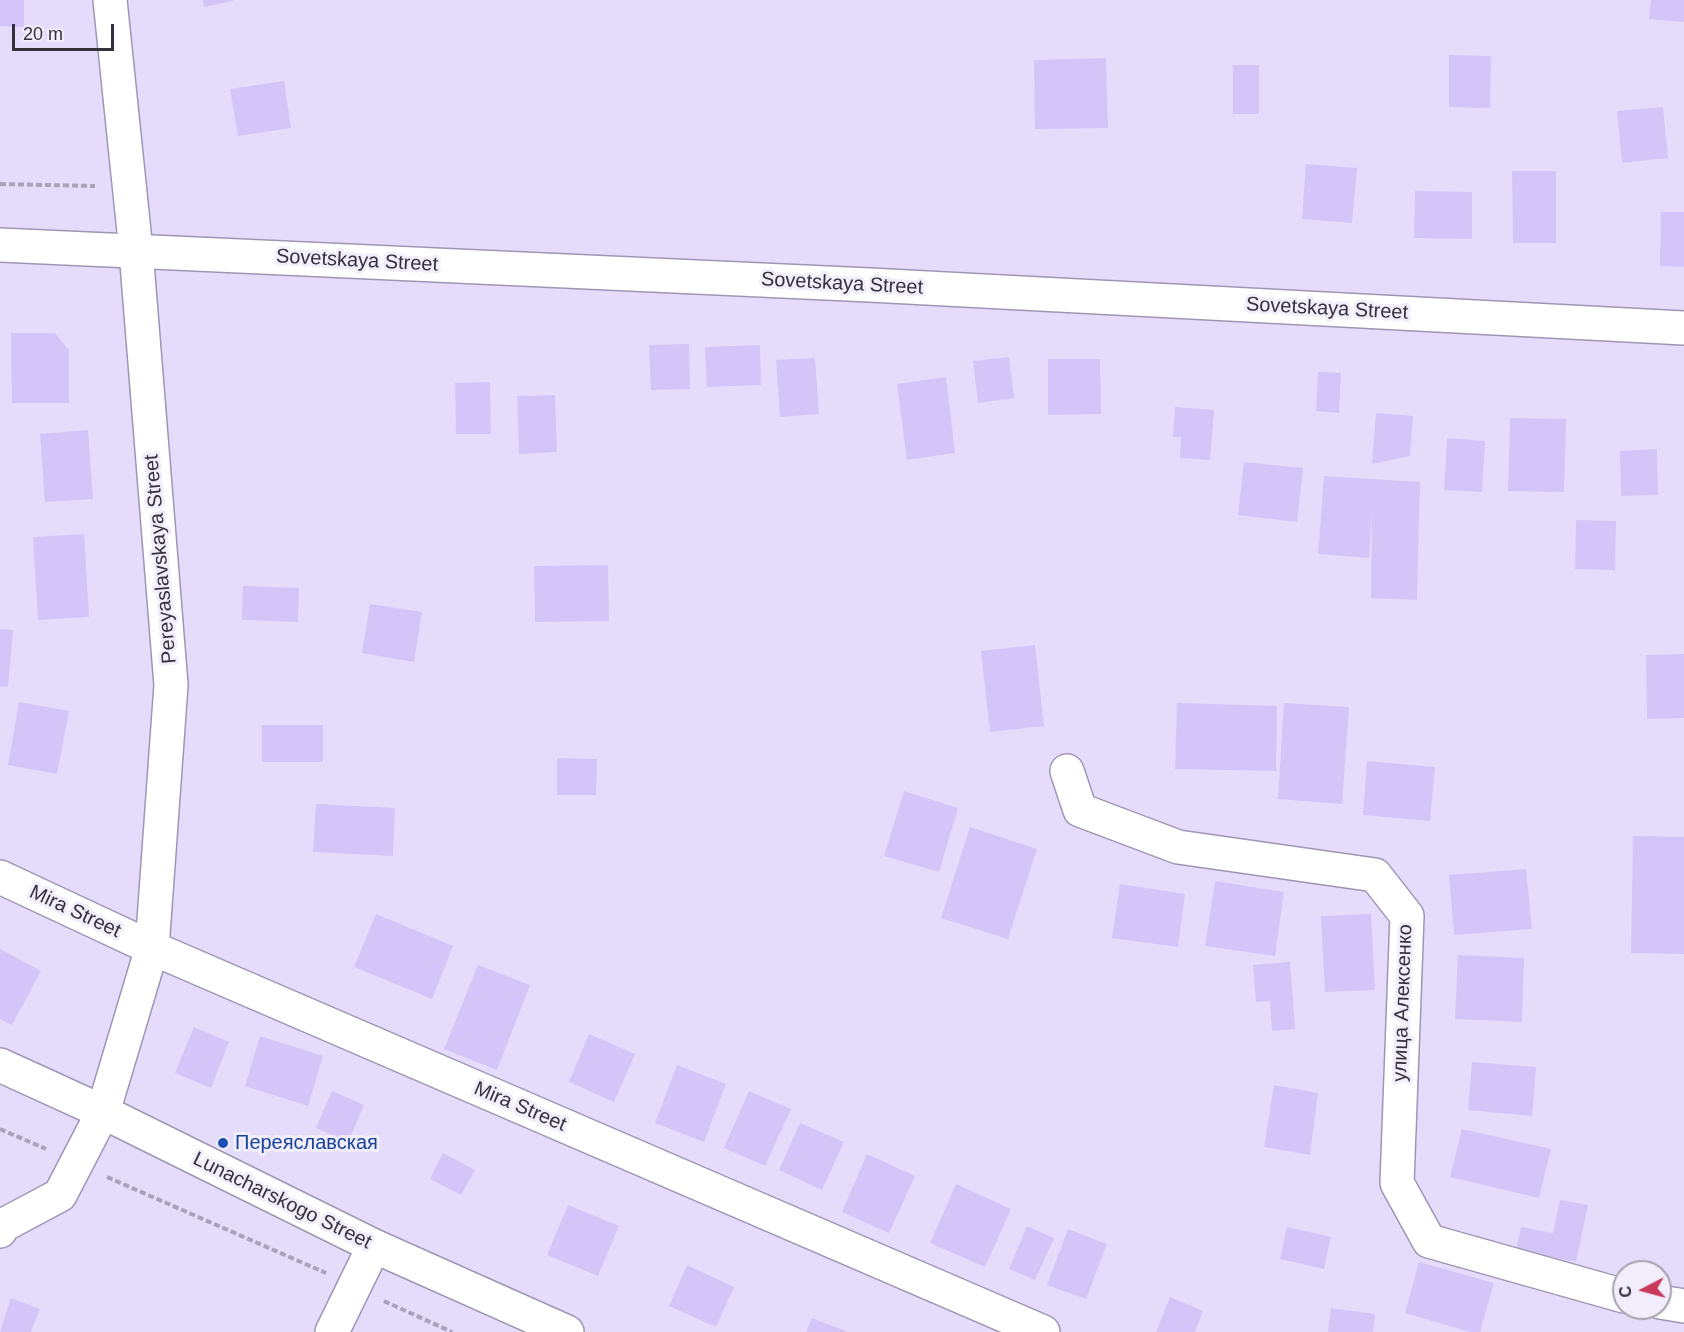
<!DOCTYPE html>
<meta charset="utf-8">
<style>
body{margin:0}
#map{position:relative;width:1684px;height:1332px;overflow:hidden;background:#e5dcfc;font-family:Arial,sans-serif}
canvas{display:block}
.north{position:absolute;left:1612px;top:1260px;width:60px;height:60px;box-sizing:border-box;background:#f1edfa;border:2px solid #a5a2ae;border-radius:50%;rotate:264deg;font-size:16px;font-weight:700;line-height:24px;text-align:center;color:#34313d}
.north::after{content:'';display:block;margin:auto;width:21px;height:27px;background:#c8395a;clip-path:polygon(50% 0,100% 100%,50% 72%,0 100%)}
.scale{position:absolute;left:12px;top:24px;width:102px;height:27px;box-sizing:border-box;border:3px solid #34313d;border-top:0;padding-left:8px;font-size:18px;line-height:21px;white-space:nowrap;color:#34313d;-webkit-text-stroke:4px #f1edfa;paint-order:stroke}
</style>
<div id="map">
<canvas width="1684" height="1332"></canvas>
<div class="north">С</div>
<div class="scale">20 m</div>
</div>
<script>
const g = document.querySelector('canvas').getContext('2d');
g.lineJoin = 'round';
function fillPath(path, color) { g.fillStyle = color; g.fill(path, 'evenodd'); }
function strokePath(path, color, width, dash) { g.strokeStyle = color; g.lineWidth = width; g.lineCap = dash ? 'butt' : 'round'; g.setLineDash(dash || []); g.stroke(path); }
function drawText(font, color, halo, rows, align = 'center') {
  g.font = font + ' Arial,sans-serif'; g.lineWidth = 6; g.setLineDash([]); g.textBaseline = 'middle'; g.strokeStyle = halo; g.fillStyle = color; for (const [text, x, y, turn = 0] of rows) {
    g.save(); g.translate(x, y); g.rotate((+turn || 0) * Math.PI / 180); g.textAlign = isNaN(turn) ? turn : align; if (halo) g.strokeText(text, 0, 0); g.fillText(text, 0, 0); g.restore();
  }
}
fillPath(new Path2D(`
 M0,0H24V27L0,26Z
 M203,0H233V1L204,7Z
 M1651,0H1684V22L1649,19Z
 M1449,55L1491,56L1490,108L1449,107Z
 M1106,58L1108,128L1035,129L1034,60Z
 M1233,65H1259V114H1233Z
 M284,81L291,128L238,136L230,89Z
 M1663,107L1668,158L1622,163L1617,111Z
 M1306,164L1357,168L1352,223L1302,219Z
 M1512,171H1556V243H1513Z
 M1415,191L1472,192V239L1414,238Z
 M1661,212H1684V267L1660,266Z
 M11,333H55L69,350V403H12Z
 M689,344L690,389L651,390L649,345Z
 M760,345L761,385L707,387L705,347Z
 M1009,357L1014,398L978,403L973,361Z
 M815,358L819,414L780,417L776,360Z
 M1048,359H1100L1101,414L1048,415Z
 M1318,372L1341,373L1339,413L1316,411Z
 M946,377L955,453L907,460L897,384Z
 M490,382L491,434H456L455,383Z
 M555,395L557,452L519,454L517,396Z
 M1175,407L1214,410L1210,460L1180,458L1181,437H1173Z
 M1376,413L1413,416L1410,456L1372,464Z
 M1510,418L1566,419L1564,492L1508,491Z
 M88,430L93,499L45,502L40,434Z
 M1447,438L1485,441L1482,492L1444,490Z
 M1657,449L1658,495L1621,496L1620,451Z
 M1244,462L1303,468L1297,522L1238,515Z
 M1324,476L1420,482L1417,600L1371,598L1372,512L1369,558L1318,554Z
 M1576,520L1616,521L1615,570L1575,569Z
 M84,534L89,617L38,620L33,537Z
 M608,565L609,621L535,622L534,566Z
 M243,586L299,588L298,622L242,620Z
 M370,604L422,612L414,662L362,653Z
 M0,629L13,630L8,687L0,686Z
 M1035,645L1044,726L990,732L981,651Z
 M1684,654V718L1647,719L1646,655Z
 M19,702L69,711L57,774L8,765Z
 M1177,703L1277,706L1276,771L1175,769Z
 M1284,703L1349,707L1342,804L1278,799Z
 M262,725H323V762H262Z
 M557,758L597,759L596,795H557Z
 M1367,761L1435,767L1430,821L1363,815Z
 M904,791L958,808L939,872L884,856Z
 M316,804L395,808L393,856L313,852Z
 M970,827L1037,849L1008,939L941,918Z
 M1633,836L1684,837V954L1631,953Z
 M1526,869L1532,929L1454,935L1449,875Z
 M1215,881L1284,892L1275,956L1205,946Z
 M1120,884L1185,894L1178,947L1112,938Z
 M376,914L453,946L432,999L354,967Z
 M1371,914L1375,990L1325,992L1321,916Z
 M0,949L41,971L12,1025L0,1019Z
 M1458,955L1524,958L1522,1022L1455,1019Z
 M1290,962L1295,1029L1272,1031L1270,1001L1256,1002L1253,965Z
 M478,965L530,985L497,1070L444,1049Z
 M194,1027L229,1042L211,1088L175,1073Z
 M589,1034L635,1054L614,1102L569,1082Z
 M260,1036L323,1056L308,1106L245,1086Z
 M1472,1062L1536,1067L1532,1116L1468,1110Z
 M677,1065L726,1084L704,1142L655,1123Z
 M1274,1085L1318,1093L1310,1155L1264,1147Z
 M332,1091L364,1105L348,1142L316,1128Z
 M749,1091L791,1109L765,1166L724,1148Z
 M800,1123L844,1142L822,1190L779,1170Z
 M1462,1129L1551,1149L1539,1198L1450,1177Z
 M443,1153L475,1170L461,1195L430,1179Z
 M867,1154L915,1176L889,1233L842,1212Z
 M956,1184L1011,1209L985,1267L930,1243Z
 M1560,1200L1588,1205L1576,1262L1516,1250L1521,1227L1553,1233Z
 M568,1205L619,1226L598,1276L547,1255Z
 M1027,1226L1054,1238L1035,1280L1009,1269Z
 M1287,1227L1331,1237L1324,1269L1280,1259Z
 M1068,1229L1107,1244L1086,1299L1047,1285Z
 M1419,1262L1494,1283L1480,1332H1470L1405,1313Z
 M687,1265L734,1287L716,1327L669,1306Z
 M1170,1297L1203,1311L1195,1332H1156Z
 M11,1298L40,1309L31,1332H0Z
 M1331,1308L1375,1314L1373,1332H1328Z
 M812,1318L848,1332H806Z`), '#d4c5f9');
const minor = new Path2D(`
 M1067,771L1080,810L1178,847L1375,875L1407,916L1397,1183L1429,1241L1624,1296
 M0,877L152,948L1043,1332
 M0,1231L2,1226L60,1195L103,1112L152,948L171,685L136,251L110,0
 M1660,1302L1684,1306
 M332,1332L374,1246`);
const major = new Path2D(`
 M0,245L870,285L1684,328
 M0,1065L103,1112L374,1246L567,1332`);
strokePath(minor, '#9f96b4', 36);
strokePath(major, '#9f96b4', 36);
strokePath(new Path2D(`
 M0,184L95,186
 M0,1129L46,1149
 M107,1177L326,1273
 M384,1301L452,1332`), '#a9a2bb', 4, [6, 3]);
strokePath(minor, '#fff', 33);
strokePath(major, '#fff', 33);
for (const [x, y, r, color] of [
 [223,1143,6,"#1a4fb4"]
]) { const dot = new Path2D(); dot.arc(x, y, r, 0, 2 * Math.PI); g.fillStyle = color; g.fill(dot); strokePath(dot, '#f1edfa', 2); }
drawText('20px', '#34313d', '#f1edfa', [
 ["Sovetskaya Street",357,261,3],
 ["Sovetskaya Street",842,284,3],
 ["Sovetskaya Street",1327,309,3],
 ["Pereyaslavskaya Street",161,559,-95],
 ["Mira Street",75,912,25],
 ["улица Алексенко",1403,1003,-88],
 ["Mira Street",520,1107,23],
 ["Lunacharskogo Street",282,1201,26]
]);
drawText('20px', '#164399', '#f1edfa', [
 ["Переяславская",235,1143]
], 'left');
</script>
